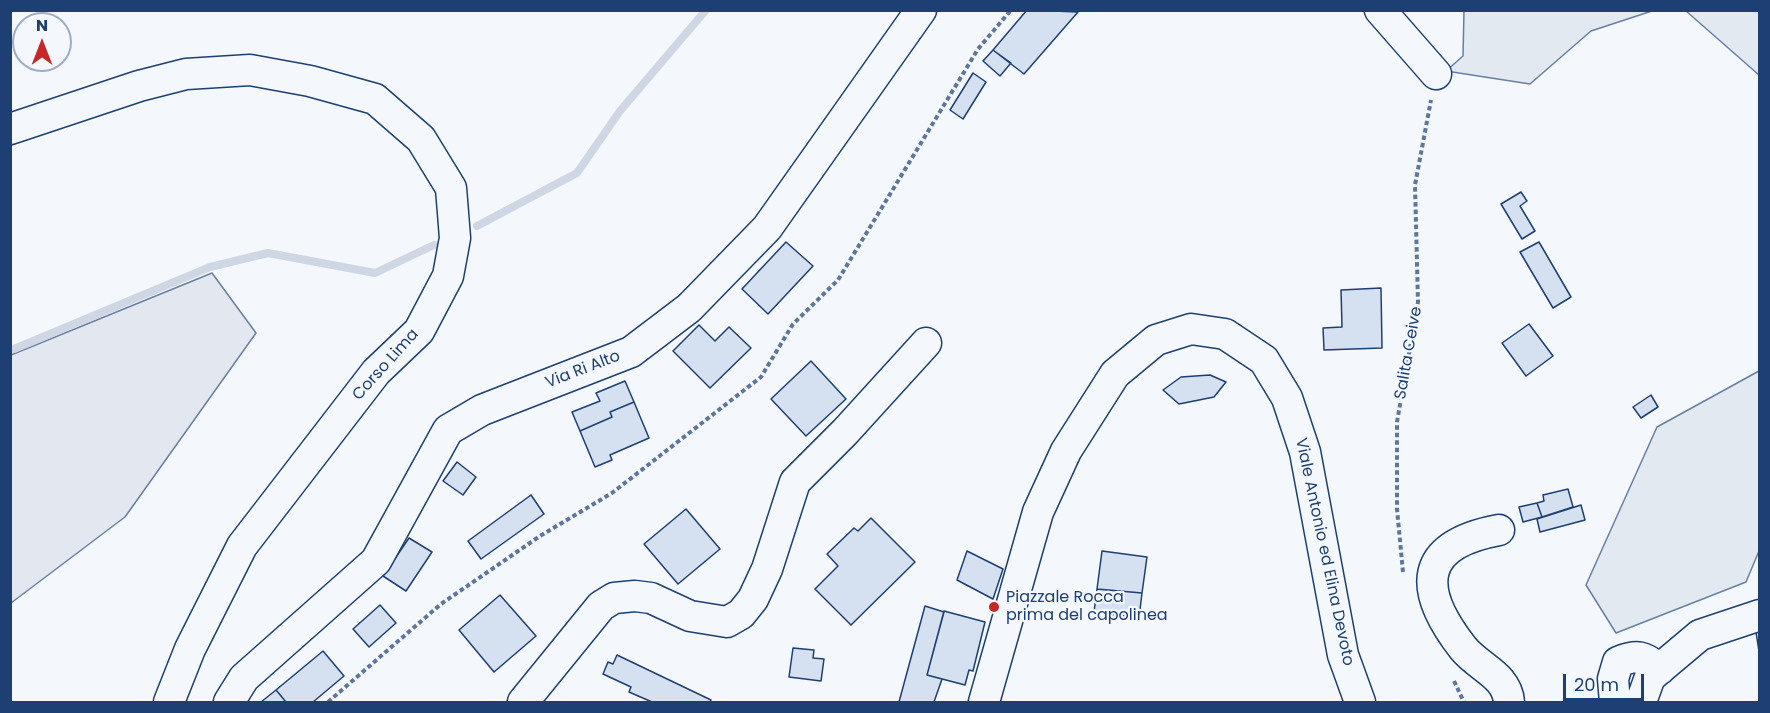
<!DOCTYPE html>
<style>
body{margin:0}
#map{position:relative;width:1770px;height:713px;overflow:hidden;background:#f4f7fb;font-family:Poppins,sans-serif}
canvas{display:block}
.frame{position:absolute;inset:0;border:12px solid #1d3f73;pointer-events:none}
.north{position:absolute;left:12px;top:12px;width:60px;height:60px;box-sizing:border-box;background:#f4f7fb;border:2px solid #9eadc5;border-radius:50%;rotate:0deg;font-size:16px;font-weight:700;line-height:24px;text-align:center;color:#1d3f73}
.north::after{content:'';display:block;margin:auto;width:21px;height:27px;background:#c62828;clip-path:polygon(50% 0,100% 100%,50% 72%,0 100%)}
.scale{position:absolute;left:1563px;top:674px;width:81px;height:27px;box-sizing:border-box;border:3px solid #1d3f73;border-top:0;padding-left:8px;font-size:18px;line-height:21px;white-space:nowrap;color:#1d3f73;-webkit-text-stroke:4px #f4f7fb;paint-order:stroke}
</style>
<div id="map">
<canvas width="1770" height="713"></canvas>
<div class="frame"></div>
<div class="north">N</div>
<div class="scale">20 m</div>
</div>
<script>
const g = document.querySelector('canvas').getContext('2d');
g.lineJoin = 'round';
function fillPath(path, color) { g.fillStyle = color; g.fill(path, 'evenodd'); }
function strokePath(path, color, width, dash) { g.strokeStyle = color; g.lineWidth = width; g.lineCap = dash ? 'butt' : 'round'; g.setLineDash(dash || []); g.stroke(path); }
function drawText(font, color, halo, rows, align = 'center') {
  g.font = font + ' Poppins,sans-serif'; g.lineWidth = 4.5; g.setLineDash([]); g.textBaseline = 'middle'; g.strokeStyle = halo; g.fillStyle = color; for (const [text, x, y, turn = 0] of rows) {
    g.save(); g.translate(x, y); g.rotate((+turn || 0) * Math.PI / 180); g.textAlign = isNaN(turn) ? turn : align; if (halo) g.strokeText(text, 0, 0); g.fillText(text, 0, 0); g.restore();
  }
}
const green = new Path2D(`
 M1464,11H1652L1591,31L1530,84L1446,71L1463,56Z
 M1686,11H1759V75Z
 M1759,371V551L1746,582L1616,633L1586,585L1657,427Z`);
fillPath(green, '#e3e9f0');
strokePath(green, '#687fa3', 1.5);
const parking = new Path2D(`
 M212,273L256,333L125,517L11,603V355Z`);
fillPath(parking, '#e3e8f0');
strokePath(parking, '#687fa3', 1.5);
strokePath(new Path2D(`
 M477,226L577,173L620,111L706,10
 M14,349L210,267L268,253L375,273L434,245`), '#cfd7e4', 8);
const building = new Path2D(`
 M1027,10L1078,12L1024,74L993,50Z
 M993,50L1011,63L1000,76L983,61Z
 M973,73L986,82L963,119L950,110Z
 M1521,192L1527,201L1520,206L1535,231L1522,239L1501,204Z
 M786,242L813,266L768,314L742,289Z
 M1539,242L1571,297L1553,308L1520,252Z
 M1381,288L1382,348L1324,350L1323,328L1342,327L1341,290Z
 M1529,324L1553,356L1526,376L1502,343Z
 M699,325L715,341L729,327L751,348L710,388L673,351Z
 M811,361L846,399L806,436L771,399Z
 M1210,375L1226,382L1214,397L1179,404L1163,390L1181,377Z
 M625,381L634,402L610,412L612,417L580,431L572,412L600,401L596,393Z
 M1651,395L1658,407L1641,418L1633,407Z
 M634,402L649,438L610,455L612,460L595,467L580,431L612,417L610,412Z
 M457,462L476,477L463,495L443,481Z
 M1568,489L1573,507L1542,517L1537,503L1544,501L1543,495Z
 M531,495L544,514L481,559L468,541Z
 M1537,503L1542,517L1523,522L1519,507Z
 M1581,505L1585,520L1540,532L1537,519Z
 M686,509L720,549L678,584L644,544Z
 M871,518L915,562L851,625L815,589L838,566L827,554L854,528L858,531Z
 M409,538L432,552L406,591L383,576Z
 M967,551L1003,569L993,599L957,580Z
 M1102,551L1147,557L1142,593L1097,589Z
 M1097,589L1142,593L1139,618L1094,612Z
 M500,595L536,636L494,672L459,630Z
 M380,605L396,623L369,647L353,629Z
 M925,606L944,612L927,675L942,679L934,702H899Z
 M944,611L985,622L973,671L969,670L965,685L927,675Z
 M1756,632H1760V658Z
 M793,648L814,650L813,658L824,659L821,681L789,677Z
 M323,651L344,676L313,702H286L276,690Z
 M617,655L711,700L710,702H652L629,692L631,687L603,674L608,662L613,664Z
 M276,690L286,702H261Z`);
fillPath(building, '#d5e0f0');
strokePath(building, '#1d3f73', 1.5);
const minor = new Path2D(`
 M1380,10L1436,74
 M10,129L139,86L186,74L250,70L310,81L375,99L421,139L451,188L455,238L448,276L419,331L376,372L242,546L190,649L169,702
 M1499,530C1418,545 1417,589 1463,648C1479,668 1507,675 1509,702
 M229,702L244,678L376,561L448,430L482,410L631,352L689,308L767,228L921,10
 M523,702L601,606L614,598L635,596L651,598L690,616L727,622L741,614L753,599L767,569L795,482L845,432L926,343
 M984,702L1038,512L1066,451L1115,374L1156,340L1191,329L1225,334L1264,360L1287,398L1305,452L1343,655L1360,702
 M1615,702L1613,679L1618,662C1637,654 1644,656 1660,669
 M1641,702L1650,677L1700,635L1760,615`);
strokePath(minor, '#1d3f73', 33);
strokePath(new Path2D(`
 M1403,572L1397,509V422L1418,302L1415,185L1431,100
 M1454,681L1464,702
 M328,702L441,604L540,536L612,493L761,377L793,324L838,280L978,49L1011,10`), '#5e769c', 4, [4.5, 3]);
strokePath(minor, '#f4f7fb', 30);
for (const [x, y, r, color] of [
 [994,607,6,"#c62828"]
]) { const dot = new Path2D(); dot.arc(x, y, r, 0, 2 * Math.PI); g.fillStyle = color; g.fill(dot); strokePath(dot, '#f4f7fb', 2); }
drawText('16px', '#1d3f73', '#f4f7fb', [
 ["Salita Ceive",1409,353,-80],
 ["Corso Lima",386,365,-48],
 ["Via Ri Alto",583,370,-21],
 ["Viale Antonio ed Elina Devoto",1324,552,78]
]);
drawText('16px', '#1d3f73', '#f4f7fb', [
 ["Piazzale Rocca",1006,598],
 ["prima del capolinea",1006,616]
], 'left');
</script>
